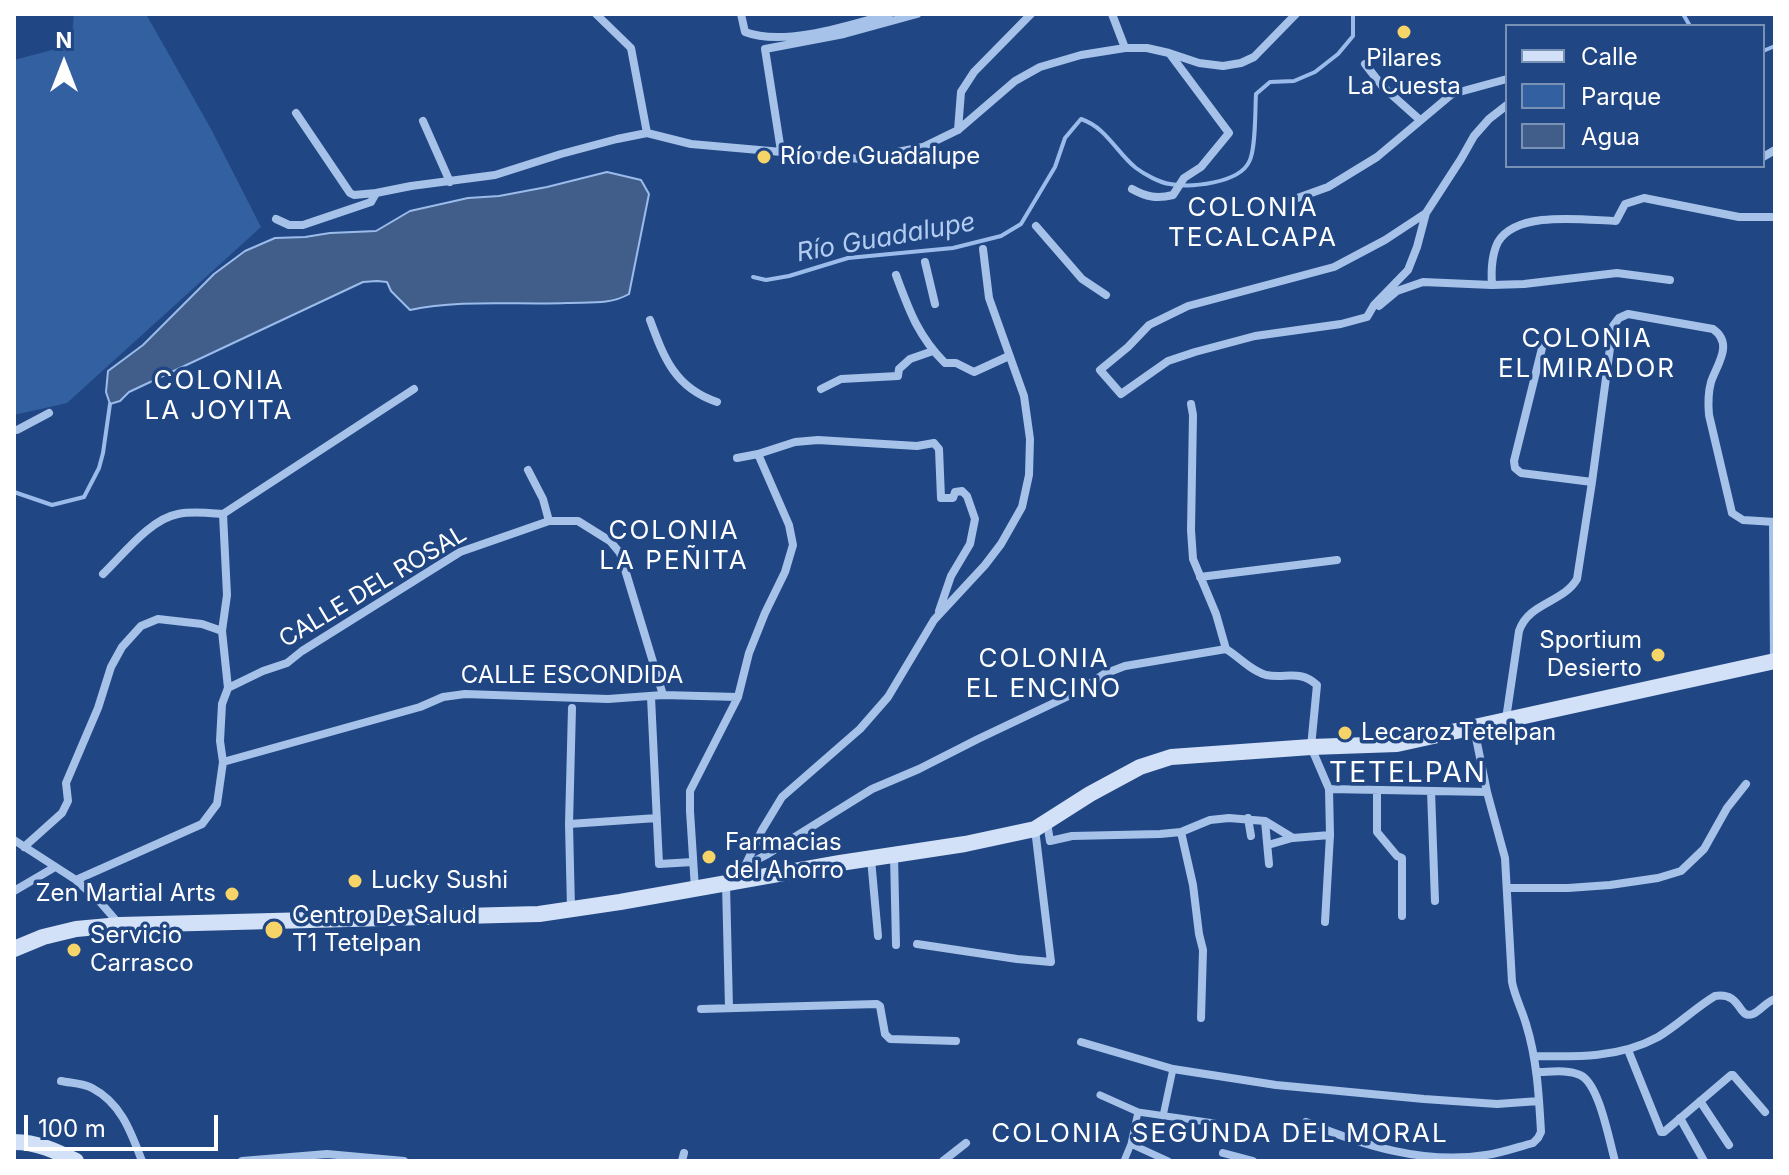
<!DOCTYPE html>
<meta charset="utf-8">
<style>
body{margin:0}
#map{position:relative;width:1789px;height:1175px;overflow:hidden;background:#204784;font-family:Inter,sans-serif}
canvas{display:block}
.frame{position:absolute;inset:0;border:16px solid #fff;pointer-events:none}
.legend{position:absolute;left:1505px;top:24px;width:260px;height:144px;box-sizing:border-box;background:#204784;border:2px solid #7991b5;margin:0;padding:10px 14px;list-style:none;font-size:24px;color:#fff}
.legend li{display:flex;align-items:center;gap:16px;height:40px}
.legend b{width:40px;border:2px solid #7991b5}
.north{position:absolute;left:24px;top:24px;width:80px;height:80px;-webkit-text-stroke:6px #204784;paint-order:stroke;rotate:0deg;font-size:22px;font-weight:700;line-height:32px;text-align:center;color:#fff}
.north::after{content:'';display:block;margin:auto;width:28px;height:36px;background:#fff;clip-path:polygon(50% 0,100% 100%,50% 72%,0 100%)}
.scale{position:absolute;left:24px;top:1115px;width:194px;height:36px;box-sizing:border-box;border:4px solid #fff;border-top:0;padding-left:10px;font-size:24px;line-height:28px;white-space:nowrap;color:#fff;-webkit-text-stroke:6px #204784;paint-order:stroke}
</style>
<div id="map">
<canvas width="1789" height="1175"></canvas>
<div class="frame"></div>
<ul class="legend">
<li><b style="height:10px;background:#d2e1f7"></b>Calle</li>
<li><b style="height:22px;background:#3360a1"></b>Parque</li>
<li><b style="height:22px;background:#415e8b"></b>Agua</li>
</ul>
<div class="north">N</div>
<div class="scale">100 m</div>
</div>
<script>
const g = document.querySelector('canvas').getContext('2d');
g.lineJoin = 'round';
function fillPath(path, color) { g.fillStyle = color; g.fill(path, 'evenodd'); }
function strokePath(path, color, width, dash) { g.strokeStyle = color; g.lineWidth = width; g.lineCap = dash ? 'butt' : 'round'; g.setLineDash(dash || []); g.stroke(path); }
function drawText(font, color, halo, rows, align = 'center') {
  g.font = font + ' Inter,sans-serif'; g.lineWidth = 7; g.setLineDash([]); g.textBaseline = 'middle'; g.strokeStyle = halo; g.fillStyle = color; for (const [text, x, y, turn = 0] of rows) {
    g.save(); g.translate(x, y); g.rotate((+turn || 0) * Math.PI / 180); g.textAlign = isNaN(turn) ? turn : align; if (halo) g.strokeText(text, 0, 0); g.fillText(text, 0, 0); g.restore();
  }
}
fillPath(new Path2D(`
 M74,14H146L211,129L261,227L67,403L14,415V60L71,45Z`), '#3360a1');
const water = new Path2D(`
 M607,172L641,180L649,194L629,294C610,305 589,302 567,303C517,305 459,299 410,310L391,291L387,282L377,281L363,282L129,392L120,401L110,404L106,392L108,371L143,345L214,274L245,251L275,238L305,237L330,233L376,231L410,211L468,198L499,196L547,187Z`);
fillPath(water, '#415e8b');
strokePath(water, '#9bbceb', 2);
strokePath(new Path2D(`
 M1683,14L1690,26
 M1763,51L1775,46
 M753,277L766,280L789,276L848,258L953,248L1001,236L1021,224L1055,167L1065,138L1081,119C1107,128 1116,152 1136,168C1144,174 1160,183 1170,184C1191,188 1239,183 1249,162C1256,150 1255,110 1256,94L1270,82L1294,81L1315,72L1338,54L1353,36V14
 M14,492L52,505L84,497L99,468L103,453L110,404`), '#9bbceb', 4);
strokePath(new Path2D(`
 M1100,1095L1138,1112L1214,1123
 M1163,1116L1173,1069
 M1131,1144L1168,1161
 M1124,1161L1131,1144L1138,1112`), '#a7c2e9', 7);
strokePath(new Path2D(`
 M596,14L631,48L647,133
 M741,14L745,32C784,47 850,25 889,14
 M1112,14L1125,48
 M1365,64L1383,87L1420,120
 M296,113L350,193L354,195L376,193
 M423,121L450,182
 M958,130L961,92L974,72L1031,14
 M781,151L765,49L844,34L917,14
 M1763,157L1775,150
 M1132,189C1146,197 1157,199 1173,195L1184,178L1201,167L1229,133L1170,54
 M1289,201L1328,187L1377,157L1452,94L1507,79
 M1426,213L1385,240L1334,267L1188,306L1149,325L1128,347L1100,370L1121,394L1168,361L1195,352L1255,336L1341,324L1367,317L1374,305L1408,270L1417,247L1426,213L1461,159L1474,136L1489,119L1507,105
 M276,219L289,225H303L371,202L376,193L411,186L495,175L561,154L617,139L647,133L691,144L861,159L923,147L958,130L1015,81L1040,67L1081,55L1125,48H1147L1169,53L1199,63L1223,66L1241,63L1254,57L1296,14
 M1036,226L1082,279L1106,295
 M925,262L935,304
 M896,275C909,310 918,336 945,363H956L974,372L1009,356
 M1492,285C1491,271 1491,256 1498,242C1517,210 1584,220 1616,221L1625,204L1644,198L1739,217H1775
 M1379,306L1397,291L1423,282L1492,285L1524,284L1617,273L1670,280
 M650,320C664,358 675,388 717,402
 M1543,344L1514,461L1515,468L1521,473L1592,482
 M821,389L841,379L898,376L899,369L910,359L933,351
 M1191,404L1193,415L1191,530L1193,559L1216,614L1226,649
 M14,430H17L49,413
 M758,454L795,442L818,440L917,446L934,443L939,449L941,498H953L955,492L962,491L967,496L975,519L970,544L951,576L939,611
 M528,470L543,499L549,521
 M223,514L414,389
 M1773,522L1774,661
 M1200,577L1337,560
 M1226,649C1238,656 1251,671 1266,675C1286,679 1299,669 1317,685L1311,747L1329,789L1330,835L1325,922
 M228,688L263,671L287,663L302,651L460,552L549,521H578L610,541L620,553L663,695
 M651,697L659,864L693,862
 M1506,719L1519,631C1529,602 1563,603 1577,579L1592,482L1613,326L1619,318L1628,314L1713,329C1734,344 1717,364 1711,382C1708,393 1708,404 1709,415L1732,513L1743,520L1775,522
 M223,762L420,707L443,697L465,694L608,699L663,695L738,697
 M1329,789L1487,792
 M1377,790V832L1397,856L1402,858V916
 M1431,791L1435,901
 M1248,818L1251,836
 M1265,821L1269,864
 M1047,823L1050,841L1072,836L1160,834L1181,832L1210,820L1229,818L1265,821L1293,838L1330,835
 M569,824L657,818
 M1181,832L1193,885L1199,934L1203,950L1201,1018
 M14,840L76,880L100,902L120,925
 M1268,845L1292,838
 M24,847L62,813L68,801L66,783L98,708L111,667L122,647L141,626L158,619L202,624L222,631
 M894,855L896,945
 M871,859L878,936
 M747,865L766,855L872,789L919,769L978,739L1077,692L1104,674L1125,666L1226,649
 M76,880L202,824L217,804L223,762L220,741L222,704L228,688L222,631L227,595L223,514C208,513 193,511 178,514C150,519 123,555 103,574
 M738,881L762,830L782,797L860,729L888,697L934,620L985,565L1001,544L1022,507L1029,475L1030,439L1024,396L989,298L983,249
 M726,884L729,1008
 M1508,888H1568L1610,885L1658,878L1681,871L1704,849L1727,808L1746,784
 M695,889L690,811V791L738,697L749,653L765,613L785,572L793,545L789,525L758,454L737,458
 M14,891L55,867
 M571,909L569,824L572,708
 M917,944L1017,959L1051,962L1035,829
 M701,1009L877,1004L880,1006L885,1034L890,1039L956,1041
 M1081,1042L1173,1069L1276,1085L1424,1099L1497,1104L1539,1101
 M1628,1050L1661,1132H1664L1731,1075H1733L1765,1112
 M1534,1056C1576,1057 1620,1058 1658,1037C1678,1025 1695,1008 1715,996C1743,992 1737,1020 1753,1014C1761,1010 1766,1002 1775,999
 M1536,1072C1550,1072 1567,1069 1580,1075C1599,1083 1609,1140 1615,1161
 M61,1081C70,1083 83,1083 92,1088C121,1103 131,1132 142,1161
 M1700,1101L1729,1145
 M1680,1118L1704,1161
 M1306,1122C1362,1145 1424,1165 1486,1155C1502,1153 1518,1147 1533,1143L1538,1138L1541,1132C1539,1096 1537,1059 1526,1024C1522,1010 1515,997 1512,982L1505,858L1487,792L1474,728
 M1223,1153L1253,1161
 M242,1161L327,1154L404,1161
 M682,1161L684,1153
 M943,1161L966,1143`), '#a7c2e9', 8);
strokePath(new Path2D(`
 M14,949L43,937L76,929L120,925L539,914L620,902L840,863L965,844L1035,829L1090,794L1140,767L1171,757L1311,747L1397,744L1775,661
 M14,1142C37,1142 56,1151 76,1161`), '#d2e1f7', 16);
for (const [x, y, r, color] of [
 [1404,32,8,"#f7d468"],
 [764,157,8,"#f7d468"],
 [1658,655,8,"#f7d468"],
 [1345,733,8,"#f7d468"],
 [709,857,8,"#f7d468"],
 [355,881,8,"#f7d468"],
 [232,894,8,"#f7d468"],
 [274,930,10,"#f7d468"],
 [74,950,8,"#f7d468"]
]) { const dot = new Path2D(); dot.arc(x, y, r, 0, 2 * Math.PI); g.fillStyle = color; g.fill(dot); strokePath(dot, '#204784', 3); }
drawText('24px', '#fff', '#204784', [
 ["Pilares",1404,59,"center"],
 ["La Cuesta",1404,87,"center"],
 ["Río de Guadalupe",780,157],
 ["Sportium",1642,641,"right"],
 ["Desierto",1642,669,"right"],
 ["Lecaroz Tetelpan",1361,733],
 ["Farmacias",725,843],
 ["del Ahorro",725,871],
 ["Lucky Sushi",371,881],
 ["Zen Martial Arts",216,894,"right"],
 ["Centro De Salud",292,916],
 ["T1 Tetelpan",292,944],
 ["Servicio",90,936],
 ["Carrasco",90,964]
], 'left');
drawText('24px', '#fff', '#204784', [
 ["CALLE DEL ROSAL",373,587,-31],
 ["CALLE ESCONDIDA",572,676]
]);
g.letterSpacing = '2px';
drawText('26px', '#fff', '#204784', [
 ["COLONIA",1253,208],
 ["TECALCAPA",1253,238],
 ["COLONIA",1587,339],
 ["EL MIRADOR",1587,369],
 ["COLONIA",219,381],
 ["LA JOYITA",219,411],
 ["COLONIA",674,531],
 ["LA PEÑITA",674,561],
 ["COLONIA",1044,659],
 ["EL ENCINO",1044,689],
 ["COLONIA SEGUNDA DEL MORAL",1220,1134]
]);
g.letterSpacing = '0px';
drawText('italic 26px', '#b3ccf1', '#204784', [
 ["Río Guadalupe",886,238,-10]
]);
g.letterSpacing = '2px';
drawText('28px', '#fff', '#204784', [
 ["TETELPAN",1408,774]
]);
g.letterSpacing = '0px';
</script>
